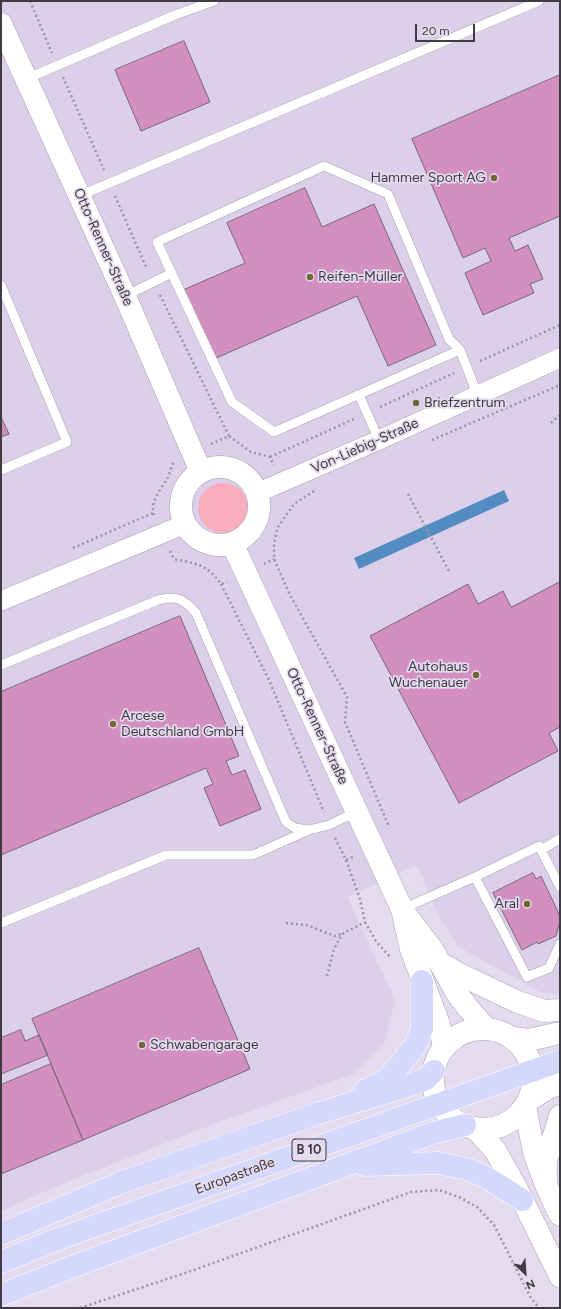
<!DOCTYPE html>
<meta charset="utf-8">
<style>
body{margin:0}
#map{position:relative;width:561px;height:1309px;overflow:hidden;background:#e4dbee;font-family:Figtree,sans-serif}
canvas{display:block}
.frame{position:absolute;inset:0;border:2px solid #3f3b43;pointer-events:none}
.north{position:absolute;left:505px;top:1253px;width:40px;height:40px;-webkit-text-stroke:3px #e4dbee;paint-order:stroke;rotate:155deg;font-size:11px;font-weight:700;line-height:16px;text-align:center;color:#3f3b43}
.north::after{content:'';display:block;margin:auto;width:14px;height:18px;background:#3f3b43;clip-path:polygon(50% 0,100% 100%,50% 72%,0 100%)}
.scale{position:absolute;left:415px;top:24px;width:60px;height:18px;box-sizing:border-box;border:2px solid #3f3b43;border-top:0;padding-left:5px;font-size:12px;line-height:14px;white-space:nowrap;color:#3f3b43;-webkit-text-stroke:3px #e4dbee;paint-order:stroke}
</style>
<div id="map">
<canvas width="561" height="1309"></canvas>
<div class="frame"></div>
<div class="north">N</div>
<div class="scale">20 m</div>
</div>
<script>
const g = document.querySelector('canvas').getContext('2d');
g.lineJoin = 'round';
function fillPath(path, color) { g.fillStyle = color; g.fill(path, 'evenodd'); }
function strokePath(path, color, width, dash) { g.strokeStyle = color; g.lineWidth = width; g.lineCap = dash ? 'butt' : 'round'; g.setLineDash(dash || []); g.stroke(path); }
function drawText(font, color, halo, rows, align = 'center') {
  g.font = font + ' Figtree,sans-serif'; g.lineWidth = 3.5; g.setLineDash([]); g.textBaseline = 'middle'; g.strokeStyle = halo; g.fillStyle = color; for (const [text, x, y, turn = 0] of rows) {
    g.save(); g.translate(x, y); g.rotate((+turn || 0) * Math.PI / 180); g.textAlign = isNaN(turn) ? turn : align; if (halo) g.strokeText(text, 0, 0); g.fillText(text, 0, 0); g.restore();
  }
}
fillPath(new Path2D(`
 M1,1H560V994L540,992L457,946L436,910L417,865L347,897L395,1000L384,1045L354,1074L216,1123L62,1184L1,1211Z`), '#dccfe9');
fillPath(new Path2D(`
 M198 508a25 25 0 1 1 50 0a25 25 0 1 1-50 0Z`), '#f9aebd');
fillPath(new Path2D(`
 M504,490L509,501L359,569L354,558Z`), '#538cc2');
const building = new Path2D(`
 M184,41L210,102L141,131L115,70Z
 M560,75V216L509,238L515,251L528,245L543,279L530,284L534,293L483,315L465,273L491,261L485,248L463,258L412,139Z
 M305,188L322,227L374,204L436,345L388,366L357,296L214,359L183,290L245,263L227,223Z
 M1,417L9,434L1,437Z
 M560,582V727L549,733L558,751L459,803L370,636L468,584L478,604L503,591L511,607Z
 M180,616L239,756L226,761L232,775L245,770L261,809L220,826L204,788L213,784L206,768L1,855V692Z
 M533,873L536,879L541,876L560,916V922L556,936L538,944L537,942L522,950L493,893Z
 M199,948L250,1069L83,1140L32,1019Z
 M21,1030L25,1041L39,1035L48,1055L1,1074V1038Z
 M51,1064L83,1140L1,1174V1085Z`);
fillPath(building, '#d28fc0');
strokePath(building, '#796974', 1);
const service = new Path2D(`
 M26,79L175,15L214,1
 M79,196L539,1
 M1,285L67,442L1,470
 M125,296L172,273
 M460,350L274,432L232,402L157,242L324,166L388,194L449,339L460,350L478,396
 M359,395L379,440
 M1,665L158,600C176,595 184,599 196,613L286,822L295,828L309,830
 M541,850L560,839
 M475,877L527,977L549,968L560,944
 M402,909L475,877L539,846L560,887
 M1,923L166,855H253L309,830L329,825L356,812`);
const minor = new Path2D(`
 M257,493L379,440L560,358
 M1,601L185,524`);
const tertiary = new Path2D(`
 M1,24L125,296L201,472
 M181 506a39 39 0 1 1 78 0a39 39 0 1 1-78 0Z
 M232,543L402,909L411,949L439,1024L444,1047
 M406,915L432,949L458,995L468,1008L486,1028
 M440,963L459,974L518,1002L544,1011L560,1010
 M433 1079a50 50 0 1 1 100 0a50 50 0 1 1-100 0Z
 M513,1038L529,1040L560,1033
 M529,1100L550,1087L560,1084
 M525,1106L534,1153L546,1185L560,1215
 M475,1128L495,1150L518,1191L560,1276
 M546,1180V1161L560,1116`);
const trunk = new Path2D(`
 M366,1090L385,1081L400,1065L416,1044L422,1029V981
 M364,1165L439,1163L470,1170L489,1179L522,1200
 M1,1234L120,1183L316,1114L414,1084L426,1079L434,1071
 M1,1262L58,1239
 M1,1295L77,1265L433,1133L465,1125`);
strokePath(service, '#a89fb1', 10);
strokePath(minor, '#a89fb1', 20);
strokePath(tertiary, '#a89fb1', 23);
strokePath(trunk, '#fff', 23);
strokePath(new Path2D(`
 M30,1L52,53
 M63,77L104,170
 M115,196L147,269
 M160,295L229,436
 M480,361L560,325
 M380,407L454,373
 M551,423L560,415
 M432,440L560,385
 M211,444L229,436L251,452L270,457L274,465
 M270,457L354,419
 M314,491L294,504L278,527L274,543V559L290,595L347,697L345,722L389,827
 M408,494L450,573
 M154,515C149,502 162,488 168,477C170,472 172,466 174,461
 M73,548L153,513
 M170,551L174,559C197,564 207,564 221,584L227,582
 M264,564L274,559
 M221,584L269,680L324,812
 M335,838L346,860L355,856
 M346,860L360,899L365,922L376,941L391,958
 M286,923L306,925L335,936L341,934
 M327,976L334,949L342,934L365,922
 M80,1308L191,1271L411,1192L439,1190L459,1197L477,1207L494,1225L531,1298L539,1308`), '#9b94a2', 2.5, [2, 3]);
strokePath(service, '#fff', 9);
strokePath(minor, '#fff', 19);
strokePath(tertiary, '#fff', 22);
strokePath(trunk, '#d3d8fc', 22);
const trunkBridge = new Path2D(`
 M58,1239L560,1061`);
strokePath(trunkBridge, '#fff', 23, []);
strokePath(trunkBridge, '#d3d8fc', 22);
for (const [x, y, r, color] of [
 [494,178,4,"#746634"],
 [310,277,4,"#746634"],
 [416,403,4,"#746634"],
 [476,675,4,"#746634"],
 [113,724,4,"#746634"],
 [527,904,4,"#746634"],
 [142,1045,4,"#746634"]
]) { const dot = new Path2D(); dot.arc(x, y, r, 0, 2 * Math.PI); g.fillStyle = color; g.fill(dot); strokePath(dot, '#e4dbee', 1.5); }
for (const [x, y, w] of [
 [309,1150,34]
]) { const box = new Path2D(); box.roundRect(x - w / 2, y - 11, w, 22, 3); g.fillStyle = '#e4dbee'; g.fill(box); strokePath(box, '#3f3b43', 1); }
drawText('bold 13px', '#3f3b43', null, [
 ["B 10",309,1150]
]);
drawText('14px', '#3f3b43', '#e4dbee', [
 ["Hammer Sport AG",486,178,"right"],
 ["Reifen-Müller",318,277],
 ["Briefzentrum",424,403],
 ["Autohaus",468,667,"right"],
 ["Wuchenauer",468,683,"right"],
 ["Arcese",121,716],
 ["Deutschland GmbH",121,732],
 ["Aral",519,904,"right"],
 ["Schwabengarage",150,1045]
], 'left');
drawText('14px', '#3f3b43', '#e4dbee', [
 ["Otto-Renner-Straße",103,247,66],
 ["Von-Liebig-Straße",365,446,-24],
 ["Otto-Renner-Straße",317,726,65],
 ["Europastraße",235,1176,-20]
]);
</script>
